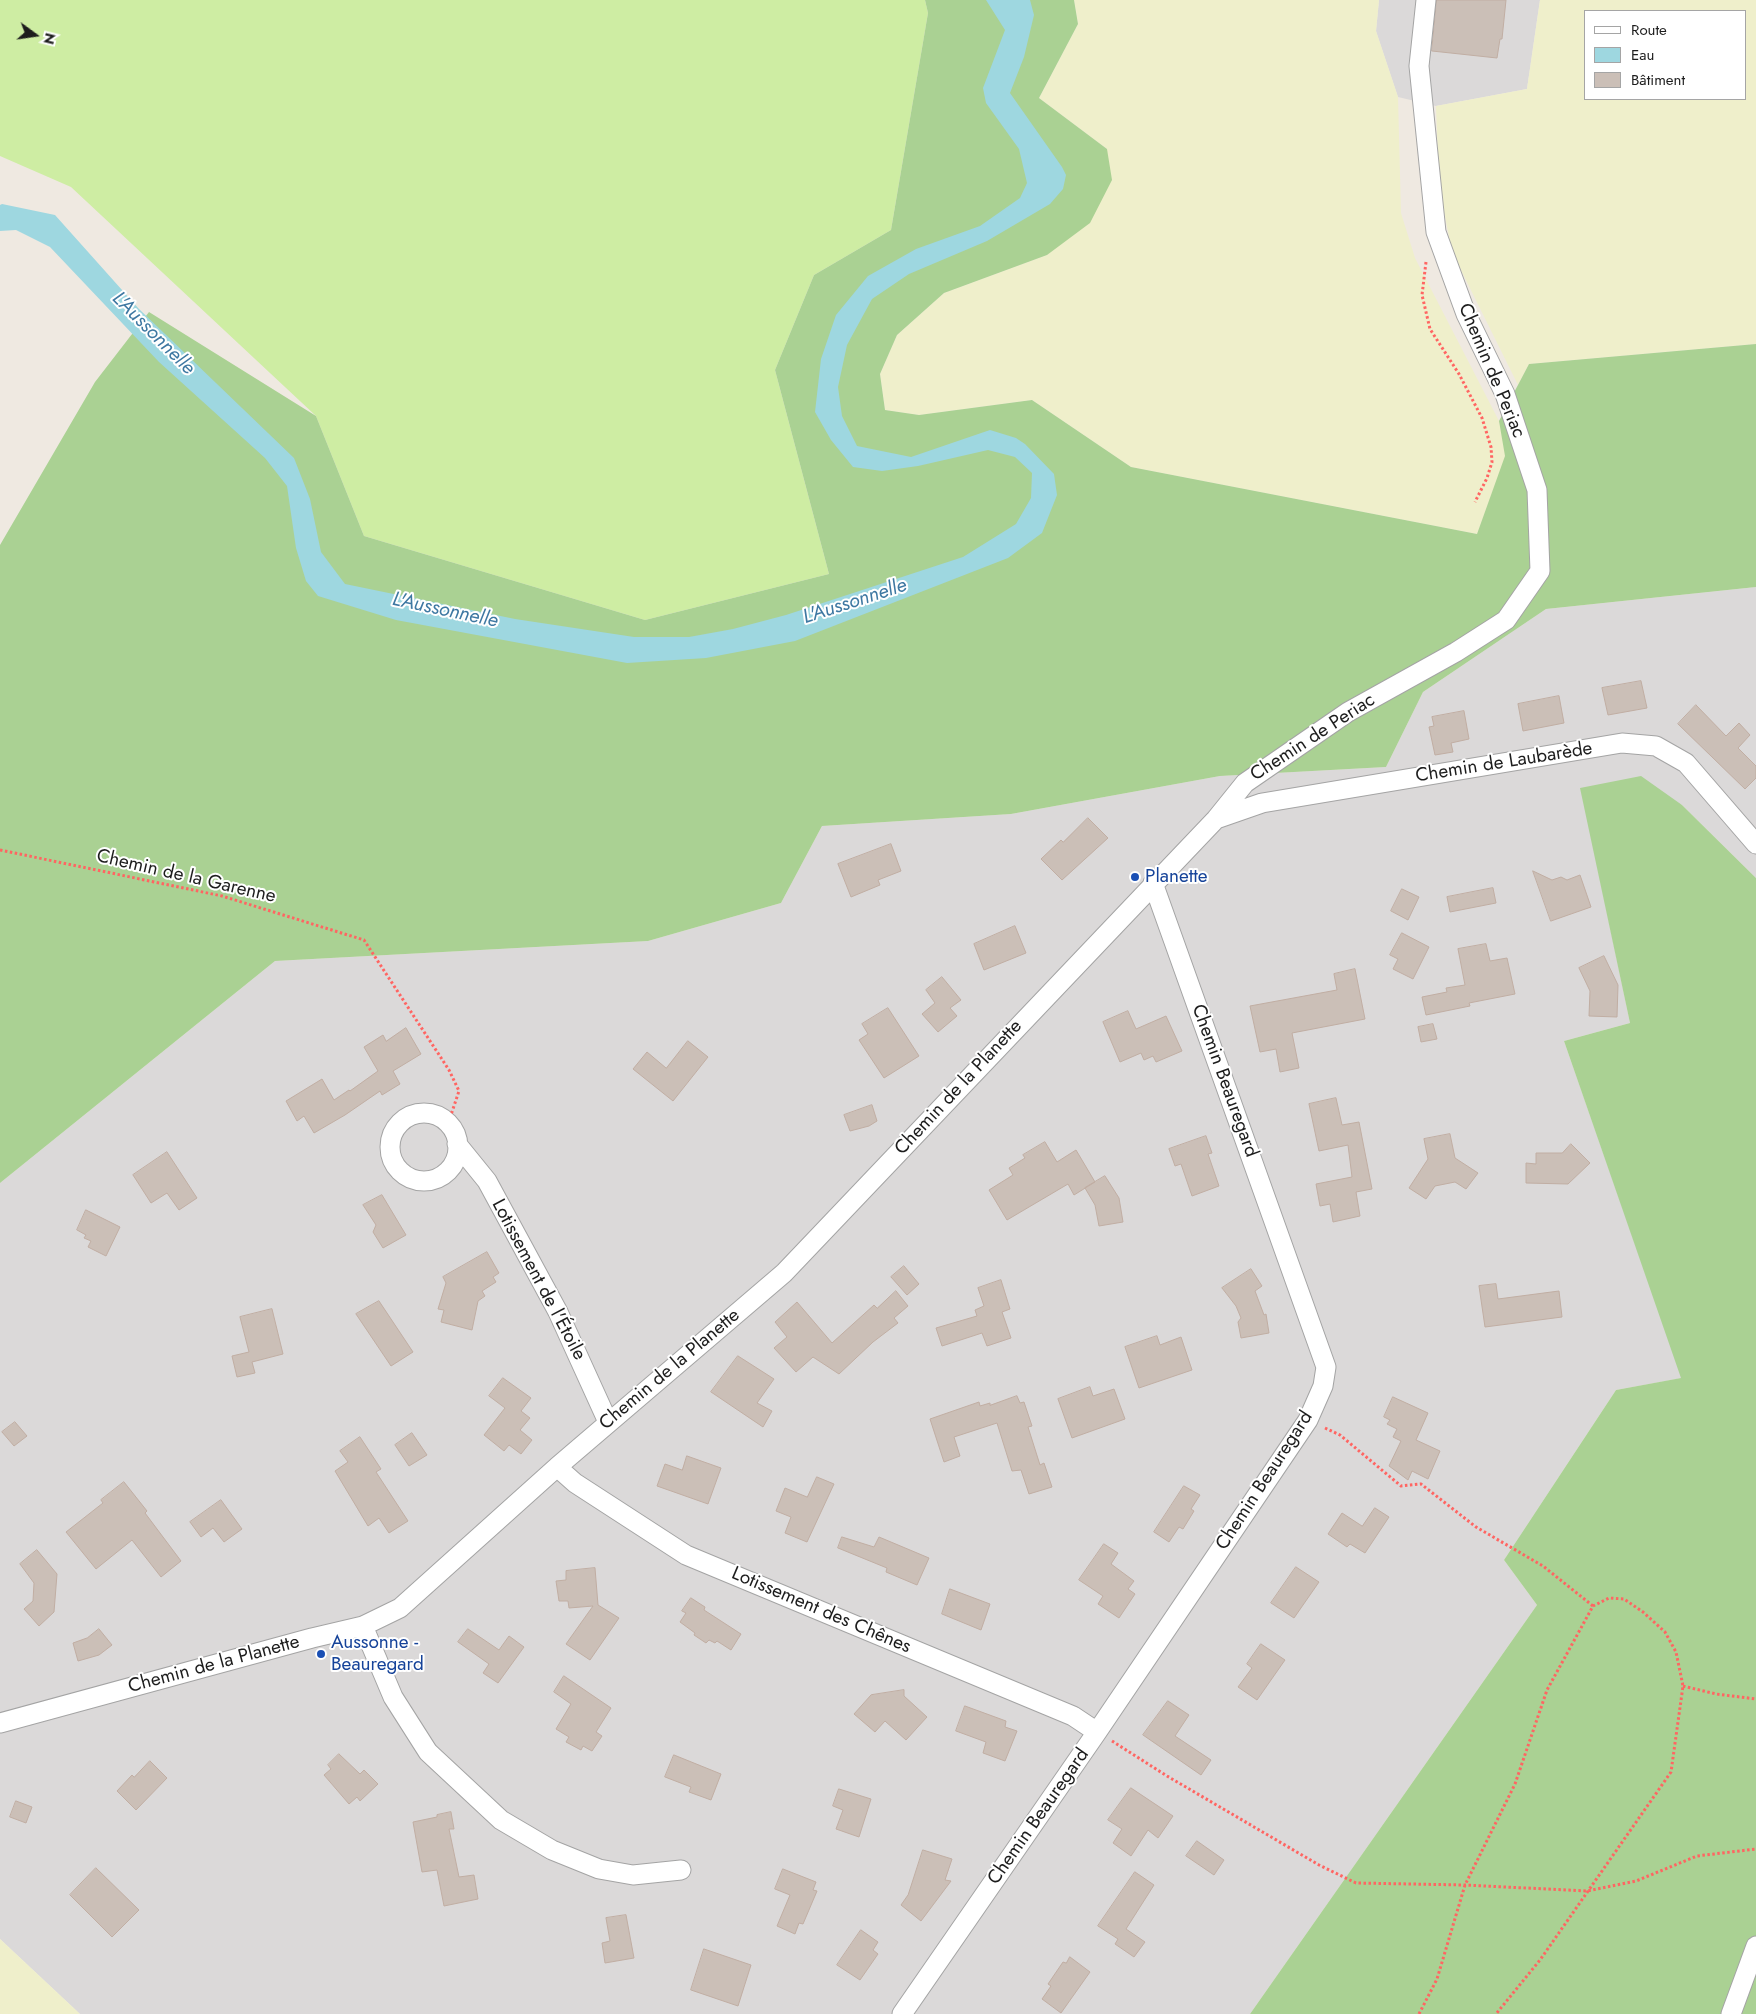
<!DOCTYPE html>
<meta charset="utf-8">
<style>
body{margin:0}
#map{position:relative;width:1756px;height:2014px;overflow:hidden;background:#efe9e1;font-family:Jost,sans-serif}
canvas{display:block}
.legend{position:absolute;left:1584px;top:10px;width:162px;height:90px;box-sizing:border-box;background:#fff;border:1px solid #a5a5a5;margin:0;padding:6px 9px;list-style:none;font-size:15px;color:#1d1d1d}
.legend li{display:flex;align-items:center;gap:10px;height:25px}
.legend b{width:25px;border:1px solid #a5a5a5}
.north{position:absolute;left:10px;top:10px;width:50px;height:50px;-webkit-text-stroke:4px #fff;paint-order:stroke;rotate:104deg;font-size:14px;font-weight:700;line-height:20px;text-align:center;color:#1d1d1d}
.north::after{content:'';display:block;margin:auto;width:18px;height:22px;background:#1d1d1d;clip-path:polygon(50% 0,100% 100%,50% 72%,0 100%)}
</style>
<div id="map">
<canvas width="1756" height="2014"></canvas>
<ul class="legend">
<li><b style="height:6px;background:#fff"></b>Route</li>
<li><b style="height:14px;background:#9ed7e0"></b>Eau</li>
<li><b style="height:14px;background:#cbbfb7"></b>Bâtiment</li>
</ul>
<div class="north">N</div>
</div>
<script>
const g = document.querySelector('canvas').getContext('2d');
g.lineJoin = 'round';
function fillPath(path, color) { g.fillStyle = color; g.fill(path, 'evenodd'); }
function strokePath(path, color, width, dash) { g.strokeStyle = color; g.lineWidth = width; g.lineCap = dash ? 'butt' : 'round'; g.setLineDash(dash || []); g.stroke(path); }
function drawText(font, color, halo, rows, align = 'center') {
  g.font = font + ' Jost,sans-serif'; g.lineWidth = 4; g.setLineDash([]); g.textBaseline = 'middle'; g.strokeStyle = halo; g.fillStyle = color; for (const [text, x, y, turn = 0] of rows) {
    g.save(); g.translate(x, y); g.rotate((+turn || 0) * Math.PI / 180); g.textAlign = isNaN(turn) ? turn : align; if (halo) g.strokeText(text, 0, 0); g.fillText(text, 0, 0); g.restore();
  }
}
fillPath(new Path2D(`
 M1379,0H1540L1527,89L1436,106L1398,97L1376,31Z
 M1756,587V878L1682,805L1581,788L1630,1023L1564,1041L1682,1378L1616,1390L1504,1560L1537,1605L1250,2014H80L0,1939V1183L275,961L648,941L781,903L822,826L1011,814L1220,776L1386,767L1423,692L1546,609Z`), '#dbd9d9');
fillPath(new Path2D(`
 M1074,0H1379L1376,31L1398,97L1401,213L1415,258L1499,421L1506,456L1477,534L1131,467L1032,400L919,415L885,410L880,374L897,335L944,293L1047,255L1107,149L1039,98L1078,24Z
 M1540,0H1756V344L1529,364L1518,385L1452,252L1439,186L1436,106L1527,89ZM1585,11H1745V99H1585Z
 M0,1939L80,2014H0Z`), '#efefcb');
fillPath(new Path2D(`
 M0,0H925L928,13L891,230L814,275L775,370L829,574L645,620L364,536L316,416L71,187L0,156Z`), '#ceeda3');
fillPath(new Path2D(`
 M925,0H1074L1078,24L1039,98L1107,149L1112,180L1090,223L1047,255L944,293L897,335L880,374L885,410L919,415L1032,400L1131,467L1477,534L1505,456L1499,421L1529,364L1756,344V587L1546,609L1423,692L1386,767L1220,776L1011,814L822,826L781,903L648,941L275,961L0,1183V545L95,382L149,312L316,416L364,536L645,620L829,574L775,370L814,275L891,230L928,13Z
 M1641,776L1682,805L1756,878V2014H1250L1537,1605L1504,1560L1616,1390L1681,1378L1564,1041L1630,1023L1580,788Z`), '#aad193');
fillPath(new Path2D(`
 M986,0H1030L1034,15L1024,57L1010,93L1062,167L1066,175L1063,189L1050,204L987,241L909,274L872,299L847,345L838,387L842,416L857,446L911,457L990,430L1016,438L1025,444L1054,474L1057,495L1042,533L1008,558L795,641L706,658L627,663L396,620L318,596L306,581L296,548L287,486L265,458L159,362L50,247L16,230L0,231V205L2,204L55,215L139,309L294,458L310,499L321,552L345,584L515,619L634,637H689L733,629L786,615L963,557L1016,524L1031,498L1032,473L1015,457L988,450L918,466L882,471L853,467L831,440L815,412L821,359L836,315L868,276L916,249L980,226L1020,198L1027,183L1019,149L986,103L983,88L1005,30Z`), '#9ed7e0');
const building = new Path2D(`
 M1437,0H1506L1502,39H1500L1497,58L1432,51Z
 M1641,681L1647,708L1608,715L1602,688Z
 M1559,696L1564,723L1523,731L1518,704Z
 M1696,705L1726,736L1739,723L1750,735L1738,748L1756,766V778L1745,789L1678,724Z
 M1464,711L1469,739L1451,743L1453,752L1435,755L1429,727L1434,726L1432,717Z
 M1088,818L1108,838L1062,880L1041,859L1061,840L1063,842Z
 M891,844L901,871L878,880L880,885L851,897L838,864Z
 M1533,871L1552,880L1561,877L1567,880L1580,875L1591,907L1551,921Z
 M1493,888L1496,903L1450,912L1447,897Z
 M1402,889L1419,897L1408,920L1391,911Z
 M1015,926L1026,953L984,970L974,944Z
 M1402,933L1429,947L1413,979L1393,969L1398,959L1390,955Z
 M1486,944L1490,961L1507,958L1515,994L1469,1003L1470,1006L1426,1015L1422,997L1447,992L1446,988L1465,985L1458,949Z
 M1604,956L1618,985L1617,1017L1589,1016L1590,991L1579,968Z
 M1355,969L1365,1019L1292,1033L1299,1068L1280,1072L1276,1049L1260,1052L1250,1006L1337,990L1334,974Z
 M942,977L961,1000L950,1008L957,1016L938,1032L922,1014L935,1003L926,990Z
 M888,1008L919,1056L884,1078L859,1040L868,1034L862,1024Z
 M1128,1011L1136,1029L1166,1016L1182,1051L1156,1062L1153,1056L1144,1060L1141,1053L1120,1062L1103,1022Z
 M1433,1024L1437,1039L1421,1042L1418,1027Z
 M406,1028L421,1054L393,1071L400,1084L382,1095L380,1091L345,1115L314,1133L304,1116L297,1121L286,1101L322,1079L334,1100L349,1090L350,1091L378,1071L364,1047L383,1035L386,1041Z
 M688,1041L708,1057L673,1101L633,1069L647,1052L666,1068Z
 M1336,1098L1342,1125L1359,1122L1372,1189L1356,1192L1360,1216L1333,1222L1330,1204L1320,1206L1316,1184L1352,1177L1348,1145L1319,1151L1309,1104Z
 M872,1105L877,1121L869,1126L850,1131L844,1115Z
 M1450,1134L1455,1158L1478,1173L1466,1189L1455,1182L1435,1186L1426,1199L1409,1188L1428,1159L1424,1139Z
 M1206,1136L1212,1153L1208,1154L1219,1186L1192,1196L1181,1164L1175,1166L1169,1149Z
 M1045,1142L1057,1162L1076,1150L1095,1182L1074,1195L1068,1184L1007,1220L989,1190L1013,1175L1009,1168L1025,1158L1023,1155Z
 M1571,1144L1590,1163L1568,1184L1526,1183V1163L1536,1164V1153H1562Z
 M167,1152L197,1198L179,1210L167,1193L151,1203L133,1175Z
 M1105,1176L1119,1198L1123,1222L1099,1226L1095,1205L1085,1188Z
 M382,1195L406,1235L383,1248L373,1232L376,1225L363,1205Z
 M86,1210L120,1227L106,1256L88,1247L91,1241L84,1238L86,1235L77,1230Z
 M487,1252L499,1273L493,1277L496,1282L482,1291L485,1296L478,1301L472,1330L441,1322L444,1310L438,1309L446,1283L443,1277Z
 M904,1266L919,1284L907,1295L891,1277Z
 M1251,1269L1262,1286L1255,1291L1264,1315L1266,1314L1269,1333L1241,1338L1238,1322L1241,1318L1236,1306L1222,1288Z
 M1001,1280L1010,1309L1002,1312L1011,1338L987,1346L982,1333L942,1346L936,1328L977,1316L975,1310L984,1306L978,1288Z
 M1496,1284L1498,1299L1559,1291L1562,1317L1485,1327L1479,1286Z
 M896,1291L908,1306L894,1318L898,1323L873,1342L839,1374L813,1357L796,1372L774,1348L787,1337L775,1322L797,1302L832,1343L874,1305L877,1308Z
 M379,1301L413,1352L391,1366L356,1314Z
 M272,1309L283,1354L252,1362L255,1373L237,1377L232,1356L249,1352L240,1317Z
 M1157,1336L1160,1345L1181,1337L1192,1370L1139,1388L1125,1347Z
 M738,1356L774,1379L757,1403L772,1411L763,1427L711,1392Z
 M503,1378L531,1398L521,1411L530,1418L520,1430L532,1440L521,1454L509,1445L504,1451L484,1435L505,1408L489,1396Z
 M1090,1387L1093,1396L1114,1389L1125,1419L1072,1438L1058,1399Z
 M1017,1396L1020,1403L1024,1402L1032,1426L1028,1427L1040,1465L1044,1463L1052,1487L1029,1494L1021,1470L1012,1471L997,1423L954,1437L960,1456L944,1462L930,1419L979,1402L980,1406L990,1403V1405Z
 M1393,1397L1428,1413L1416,1440L1440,1451L1428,1479L1412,1471L1408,1480L1389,1466L1401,1441L1393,1437L1397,1429L1387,1424L1390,1420L1384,1417Z
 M15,1422L27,1436L14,1446L2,1432Z
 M412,1433L427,1455L409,1466L395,1445Z
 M360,1437L381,1469L376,1472L408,1521L389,1533L379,1518L368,1526L335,1471L348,1462L340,1451Z
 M687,1456L721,1468L708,1504L657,1486L665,1464L682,1470Z
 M817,1477L834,1484L807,1542L785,1533L791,1517L776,1511L785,1488L807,1497Z
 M124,1482L147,1511L145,1513L181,1561L161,1577L132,1540L96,1569L66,1532L103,1503L101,1500Z
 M1184,1486L1200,1495L1191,1509L1194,1511L1183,1529L1179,1527L1169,1542L1154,1532Z
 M221,1500L242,1529L224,1542L213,1528L201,1537L190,1522Z
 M1375,1508L1389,1517L1365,1553L1350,1544L1347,1547L1328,1534L1342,1513L1362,1526Z
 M842,1537L874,1547L879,1537L929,1558L917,1585L886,1572L887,1568L838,1548Z
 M1104,1544L1118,1553L1111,1564L1134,1581L1128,1589L1135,1594L1119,1618L1098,1604L1103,1596L1079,1580Z
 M37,1550L57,1574L54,1612L39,1626L24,1609L33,1601L34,1583L20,1564Z
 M1296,1567L1319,1582L1294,1618L1271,1603Z
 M595,1568L598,1605L619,1618L590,1660L566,1644L593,1606L569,1608L568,1601H559L556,1581L566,1580V1571Z
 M950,1589L990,1604L981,1630L942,1614Z
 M691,1598L705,1607L704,1610L741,1634L731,1650L717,1641L715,1643L709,1640L706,1643L694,1635L695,1633L680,1622L686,1613L682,1611Z
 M99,1629L112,1645L99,1655L78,1661L73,1643L87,1638Z
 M468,1629L499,1650L509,1636L524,1647L498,1683L483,1673L489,1664L458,1642Z
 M1261,1644L1285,1660L1257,1700L1238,1687L1252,1668L1247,1664Z
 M564,1676L611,1708L596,1732L602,1736L592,1751L583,1746L581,1750L566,1742L569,1737L556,1729L571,1704L554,1692Z
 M904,1690V1696L927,1717L906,1740L885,1721L875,1732L854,1714L871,1695Z
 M1168,1701L1189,1715L1175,1736L1211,1760L1201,1775L1143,1735Z
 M965,1706L1006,1721L1005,1727L1017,1731L1005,1761L983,1753L986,1742L956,1731Z
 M339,1754L360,1774L364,1770L378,1784L360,1801L357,1797L349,1804L324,1775L331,1769L328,1765Z
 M674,1755L721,1774L711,1800L689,1792L691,1787L665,1777Z
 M150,1761L167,1778L136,1810L117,1791L132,1775L134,1777Z
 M1131,1788L1173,1816L1158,1838L1148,1830L1131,1856L1113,1843L1122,1829L1108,1820Z
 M839,1789L871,1799L859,1837L836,1829L843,1810L833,1806Z
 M16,1801L32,1807L26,1823L10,1817Z
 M451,1812L454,1829H449L459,1877L474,1875L478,1899L444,1906L437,1870L422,1872L413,1822L437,1817V1815Z
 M1197,1841L1224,1860L1214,1875L1186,1856Z
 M923,1850L952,1859L945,1880L951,1881L921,1921L901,1905L908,1895Z
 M96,1868L139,1910L112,1937L70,1895Z
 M783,1869L816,1882L813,1890L817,1891L803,1924L799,1923L795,1934L777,1926L790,1895L775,1889Z
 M1135,1872L1154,1885L1126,1929L1145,1942L1134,1957L1115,1944L1118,1939L1098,1926Z
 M626,1915L634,1958L605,1963L602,1943L610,1941L606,1918Z
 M861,1930L878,1942L873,1950L878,1954L860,1980L837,1965Z
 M704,1949L751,1965L738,2006L691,1990Z
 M1070,1957L1090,1972L1061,2013L1042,1999L1051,1986L1048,1984L1063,1962L1066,1963Z`);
fillPath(building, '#cbbfb7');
strokePath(building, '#c1aea3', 1);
const minor = new Path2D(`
 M1216,819L1262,803L1622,743L1656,746L1686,763L1756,844
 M390 1147a34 34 0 1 1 68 0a34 34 0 1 1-68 0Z
 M457,1144L487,1181L558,1312L608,1422
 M557,1467L575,1483L686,1555L1073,1716L1097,1732
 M363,1626L393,1697L428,1752L501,1820L552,1850L599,1869L633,1875L681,1870
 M0,1723L312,1638L363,1626L400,1608L557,1467L784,1273L1216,819L1245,783L1348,712L1456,652L1506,620L1540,571L1537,490L1505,394L1466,314L1436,232L1419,66L1426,0
 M902,2014L1097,1732L1308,1420L1323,1386L1326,1367L1153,883
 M1731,2014L1756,1946`);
strokePath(minor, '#a4a4a4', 21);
strokePath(new Path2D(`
 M1426,262L1422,295L1430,329L1459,374L1482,418L1491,447L1492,462L1487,478L1475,502
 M0,850L222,896L364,940L449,1070L459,1091L448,1124
 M1325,1428L1340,1435L1401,1486L1421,1484L1476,1527L1543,1566L1593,1606
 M1683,1686L1716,1694L1756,1699
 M1112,1741L1167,1776L1319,1865L1356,1883L1465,1885L1587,1891L1636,1881L1697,1856L1756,1849
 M1419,2014L1437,1979L1465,1885L1515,1784L1547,1690L1593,1606L1609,1598L1624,1599L1643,1612L1665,1632L1676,1652L1683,1686L1671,1772L1540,1960L1496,2014`), '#ff6562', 3, [2.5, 2.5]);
strokePath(minor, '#fff', 19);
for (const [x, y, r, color] of [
 [1135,877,5,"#1a4fb4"],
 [321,1654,5,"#1a4fb4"]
]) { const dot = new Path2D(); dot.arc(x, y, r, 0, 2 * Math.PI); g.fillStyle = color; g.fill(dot); strokePath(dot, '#fff', 2); }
drawText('19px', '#1d1d1d', '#fff', [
 ["Chemin de Periac",1491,371,67],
 ["Chemin de Periac",1313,738,-33],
 ["Chemin de Laubarède",1504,763,-9],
 ["Chemin de la Garenne",186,877,13],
 ["Chemin Beauregard",1224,1081,70],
 ["Chemin de la Planette",959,1088,-47],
 ["Lotissement de l'Étoile",538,1280,62],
 ["Chemin de la Planette",670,1370,-40],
 ["Chemin Beauregard",1265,1481,-57],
 ["Lotissement des Chênes",821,1611,23],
 ["Chemin de la Planette",214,1665,-15],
 ["Chemin Beauregard",1039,1817,-55]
]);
drawText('19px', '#164399', '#fff', [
 ["Planette",1145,877],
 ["Aussonne -",331,1643],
 ["Beauregard",331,1665]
], 'left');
drawText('italic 20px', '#3e78a2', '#fff', [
 ["L'Aussonnelle",153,334,45],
 ["L'Aussonnelle",855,602,-18],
 ["L'Aussonnelle",445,611,12]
]);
</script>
